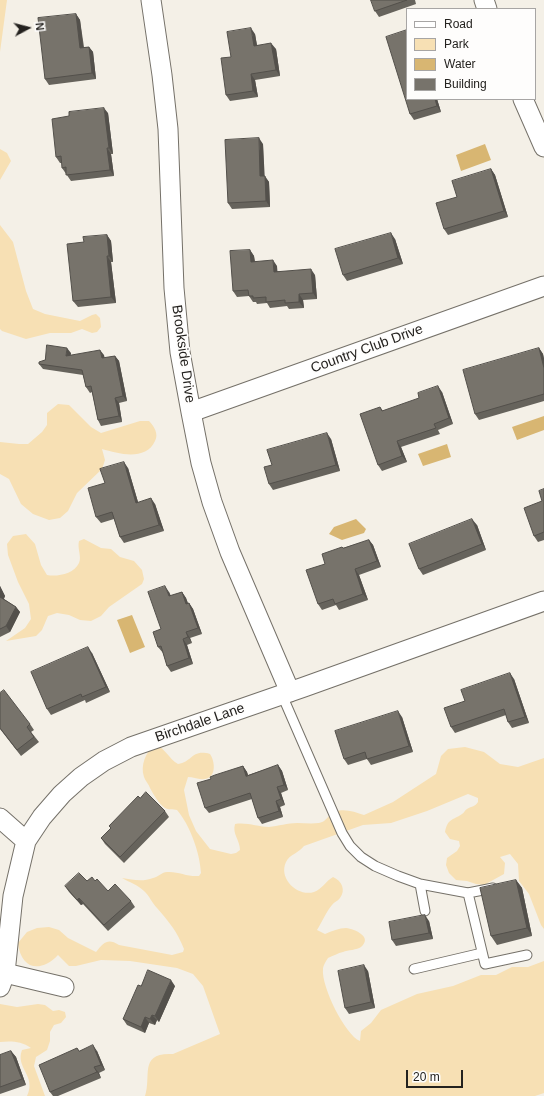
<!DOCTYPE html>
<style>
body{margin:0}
#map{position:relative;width:544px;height:1096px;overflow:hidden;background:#f4f0e7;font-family:Helvetica,sans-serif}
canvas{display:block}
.legend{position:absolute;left:406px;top:8px;width:130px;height:92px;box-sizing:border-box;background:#fefdfc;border:1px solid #a7a5a4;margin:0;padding:5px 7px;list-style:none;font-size:12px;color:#24221f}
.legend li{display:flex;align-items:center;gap:8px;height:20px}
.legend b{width:20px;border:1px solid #a7a5a4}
.north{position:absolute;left:8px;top:8px;width:40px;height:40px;-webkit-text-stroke:3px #fefdfc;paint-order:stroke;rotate:83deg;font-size:11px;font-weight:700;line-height:16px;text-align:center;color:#24221f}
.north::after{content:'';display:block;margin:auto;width:14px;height:18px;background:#24221f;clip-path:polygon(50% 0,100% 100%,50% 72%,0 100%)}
.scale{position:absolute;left:406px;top:1070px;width:57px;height:18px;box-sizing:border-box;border:2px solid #24221f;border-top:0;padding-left:5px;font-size:12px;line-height:14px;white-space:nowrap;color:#24221f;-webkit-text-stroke:3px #fefdfc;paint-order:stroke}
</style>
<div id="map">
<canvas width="544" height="1096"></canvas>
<ul class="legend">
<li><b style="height:5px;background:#fff"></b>Road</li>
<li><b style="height:11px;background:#f7e0b4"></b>Park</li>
<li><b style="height:11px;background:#d8b672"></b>Water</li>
<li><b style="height:11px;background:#77736b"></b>Building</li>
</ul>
<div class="north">N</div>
<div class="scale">20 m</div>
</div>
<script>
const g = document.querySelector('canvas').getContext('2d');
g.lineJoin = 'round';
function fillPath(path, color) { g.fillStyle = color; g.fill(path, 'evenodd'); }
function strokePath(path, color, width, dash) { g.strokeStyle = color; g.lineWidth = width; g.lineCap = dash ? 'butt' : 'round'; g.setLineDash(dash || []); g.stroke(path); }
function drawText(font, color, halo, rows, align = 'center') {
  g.font = font + ' Helvetica,sans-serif'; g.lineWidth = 3.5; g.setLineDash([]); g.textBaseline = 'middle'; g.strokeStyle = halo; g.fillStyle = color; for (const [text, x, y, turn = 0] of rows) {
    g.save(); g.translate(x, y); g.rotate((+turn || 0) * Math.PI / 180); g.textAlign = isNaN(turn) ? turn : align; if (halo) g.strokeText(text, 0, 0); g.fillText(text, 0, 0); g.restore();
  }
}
fillPath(new Path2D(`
 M0,0H7L0,52Z
 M0,149L7,153L11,161L0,180Z
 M0,225L13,242L26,291L33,309L45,314L80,321L92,315L96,314L100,318L101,327L97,332L92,333L82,329L71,333H50L26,339L2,331L0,329Z
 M58,404L69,405L91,427L101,433L140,421H149C154,426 159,434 155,441C146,461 119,454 102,449L105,460L102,469L77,493L68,511L60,518L49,520L33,514L21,504L9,479L0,474V442L19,444H28L42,432L47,425V413Z
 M26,534L35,544L41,565L47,575C57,577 74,574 79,563C82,557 77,548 79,541L84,539L101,548L111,549L120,557L134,561L142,570L144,579L142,584L109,607L101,616L91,621L80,620L69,615L57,613L48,616L42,630L36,636L6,641L25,628L31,619L29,604L18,582L8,555L7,544L13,536Z
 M155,744C167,750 168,758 178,764C193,762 191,749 210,754C215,761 217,778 204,779C199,780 193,777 188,777L184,790L189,815L196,831L210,849L231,854L236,853L240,850C240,840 232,834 235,824C247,822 258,827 269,827C278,826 288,823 297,823C304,823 311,824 319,823C324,822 325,820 329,816C338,806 353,811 364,815L393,802L436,774L441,756L448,749L465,747L484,752L500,764L518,767L544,758V929L541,925L529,894L519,881L518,864L510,854L500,857L505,863L504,874L484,885L476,884L467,881L456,880L449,873L446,865L447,858L457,851L460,846L459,841L450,839L445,832C448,818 452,821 462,814C464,813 465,810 467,809C472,806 475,807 478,802V798L468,794L427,811L391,823L363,825L304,846C299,853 290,854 286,862C278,879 298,897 314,892C322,889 326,881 333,877C342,881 346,890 340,898C338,901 334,902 332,905C326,912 322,922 317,930L325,934C332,931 339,928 346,928C355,929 373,937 361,947C357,950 348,950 343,952C338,953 333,956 328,958C326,961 323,966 323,969C321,986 345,1035 360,1041L361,1031L371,1023L381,1010L417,994L453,986L481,975H496L512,967H528L544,961V1093L535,1096H145C152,1076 138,1052 173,1054L220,1034L203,986L193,974L177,968L130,961L101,960L76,966H69L58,955C41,973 21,970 18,943L27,932L37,928L49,927L59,930L68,938L96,952C104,942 108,938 119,945L172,955L183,952L184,949C177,931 169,922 157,908C152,903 149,895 144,891C138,885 129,882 122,878C133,880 143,882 153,878C158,877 162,872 167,872C178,871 187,877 199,876L201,873C200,853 190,825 177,810C173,809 168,810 165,808C158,803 154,795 150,788C149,784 145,781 144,777C140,765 146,752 155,744Z
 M0,1004L17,1007L38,1004L45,1005L53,1011L59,1010L65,1012L66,1017L61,1023L54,1025L50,1032V1041L47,1050L36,1057L34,1066L45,1096H27C37,1076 15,1068 22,1050L31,1048C21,1041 11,1041 0,1042Z`), '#f7e0b4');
fillPath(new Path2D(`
 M485,144L491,160L461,171L456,155Z
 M544,416V430L517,440L512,427Z
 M447,444L451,457L423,466L418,454Z
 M356,519L366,529L364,533L342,540L329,534L334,527Z
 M132,615L145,647L130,653L117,620Z`), '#d8b672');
const service = new Path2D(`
 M282,695L342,833L350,846L361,857L375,866L398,876L420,884L468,893L493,888
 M420,884L425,911
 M468,893L485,964L527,955
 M414,969L482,953`);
const minor = new Path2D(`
 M151,0L162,75L168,129L174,288L180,352L191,412L201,463L212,502L230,552L290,692
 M484,0L487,9
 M523,99L544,147
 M191,412L544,286
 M0,818L26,841
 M5,973L64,987
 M0,987L5,973L13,896L26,841L42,817L62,794L81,777L104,761L131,747L304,687L544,601`);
strokePath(service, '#757169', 11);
strokePath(minor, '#757169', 21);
strokePath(service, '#fff', 9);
strokePath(minor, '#fff', 19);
fillPath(new Path2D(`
 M371,0H415L416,4L379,17L375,11Z
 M76,14L80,20L84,47H89L93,52L96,79L49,85L45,79Z
 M255,34L257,45L276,49L280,76L255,80L258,97L230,101L226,95L231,57Z
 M407,99H437L441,112L414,120L410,114Z
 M108,113L113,154H111L114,176L71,181L62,168V163H60L56,157Z
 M263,144L264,176L269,182L270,207L232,209L228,203Z
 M491,169L495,175L508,217L448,235L444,229L457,197Z
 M107,235L111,241L113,262H111L116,303L78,307L73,301L84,242Z
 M395,239L403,264L347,281L343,275Z
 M250,250L254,256L255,261L277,266V271L315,275L317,299L303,300L304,308L289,309L287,306L270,308L267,303L257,304L256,302H253L249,296L237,297L233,291Z
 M539,348L543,354L544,359V401L479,420L475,414Z
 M71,353L70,355H104V358L115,356L119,361L127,401L119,403L122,422L101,426L98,420L92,392L90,393L86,387L83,375L43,369L39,364L45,360Z
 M442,392L453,424L438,430L440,434L401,447L407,462L382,471L378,465L380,407L383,411Z
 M331,439L340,471L273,490L269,484L272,465Z
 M128,468L138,502L155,504L164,531L124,543L120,537L114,519L101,523L96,517L105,483Z
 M544,489V540L538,542L534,536L542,501Z
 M477,525L486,550L423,575L419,569Z
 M369,540L373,545L381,567L359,575L368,600L339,610L336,605L322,610L318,604L325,564L342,547L344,548Z
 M0,586L5,596L4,599L16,607L20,612L10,632L0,637Z
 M169,592L171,596L182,592L186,598L188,603H189L193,609L202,634L190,638L192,643L187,645L193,664L171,672L167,666L163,653L158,647L161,629Z
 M92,653L110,692L86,703L85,700L51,715L47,709Z
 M514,679L529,723L512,728L508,722L506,715L455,733L451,727L465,701Z
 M402,717L413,752L371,765L367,759L348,765L344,759Z
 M30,724L34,730L31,732L39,742L21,756L0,729Z
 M278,765L282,771L288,790L281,793L285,805L280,807L283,817L262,824L258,818L252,799L209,813L205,808L211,779L243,766L247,772L248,775Z
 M140,798L165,811L169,817L124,863L105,844L101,838L111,828L109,826Z
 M516,880L522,888L532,936L497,945L491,936Z
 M87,881H95L108,891L131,901L135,907L108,931L83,904L81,905L69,892L65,886Z
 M429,921L433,939L396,946L392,940Z
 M368,971L375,1008L349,1014L345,1008Z
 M141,986H175L159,1022L157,1020L155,1025L149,1023L145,1033L127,1025L123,1019Z
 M77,1048L79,1051H97L105,1070L99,1073L101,1078L58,1096H53L50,1092Z
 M11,1051L16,1057L26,1085L0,1094V1055Z`), '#66635c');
fillPath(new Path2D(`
 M76,14L80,20L84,54L80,48Z
 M251,28L255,34L258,52L254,46Z
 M271,43L276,49L280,76L276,70Z
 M89,47L93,52L96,79L92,73Z
 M251,74L255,80L258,97L253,91Z
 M435,99H437L441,112L437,106Z
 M104,108L108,113L113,154L109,148Z
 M259,138L263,144L265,182L260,176Z
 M107,148L111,154L114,176L110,170Z
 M491,169L495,175L508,217L504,211Z
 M265,176L269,182L270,207L266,201Z
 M391,233L395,239L403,264L398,258Z
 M107,235L111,241L113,262L109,256Z
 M250,250L254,256L255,268L251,262Z
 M107,256L111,262L116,303L111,297Z
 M273,260L277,266L278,278L274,272Z
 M311,269L315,275L317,299L313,293Z
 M299,294L303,300L304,308L299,302Z
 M67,348L71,353L70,362L66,356Z
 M539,348L543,354L544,359V368Z
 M100,350L104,355L106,364L102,358Z
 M115,356L119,361L127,401L123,396Z
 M438,386L442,392L453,424L449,418Z
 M115,398L119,403L122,422L119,416Z
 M327,433L331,439L340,471L336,465Z
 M397,441L401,447L407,462L402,456Z
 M124,462L128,468L140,509L136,503Z
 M151,498L155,504L164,531L159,525Z
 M472,519L477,525L486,550L482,544Z
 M369,540L373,545L381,567L377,561Z
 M355,569L359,575L368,600L363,594Z
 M0,586L5,596L2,602L0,599Z
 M165,586L169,592L173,602L169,596Z
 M182,592L186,598L190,610L186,604Z
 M189,603L193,609L202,634L198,628Z
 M16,607L20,612L10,632L6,626Z
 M186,632L190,638L192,643L188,637Z
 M183,639L187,645L193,664L189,658Z
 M88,647L92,653L110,692L106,687Z
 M510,673L514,679L529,723L525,717Z
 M398,711L402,717L413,752L409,746Z
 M278,765L282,771L288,790L284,785Z
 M243,766L247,772L250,782L246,776Z
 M277,787L281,793L285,805L281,799Z
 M276,801L280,807L283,817L279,811Z
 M516,880L522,888L532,936L527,928Z
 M79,898L83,904L81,905L77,900Z
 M425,915L429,921L433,939L429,933Z
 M364,965L368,971L375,1008L371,1002Z
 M171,980L175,986L159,1022L155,1016Z
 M152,1015L157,1020L155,1025L150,1019Z
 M145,1017L149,1023L145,1033L141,1027Z
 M93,1045L97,1051L105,1070L101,1065Z
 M11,1051L16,1057L26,1085L22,1079Z
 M94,1067L99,1073L101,1078L97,1072Z`), '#53504b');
const building = new Path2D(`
 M371,0H407L375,11Z
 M76,14L80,48L89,47L92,73L45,79L38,18Z
 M251,28L254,46L271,43L276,70L251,74L253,91L226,95L221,58L231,57L227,32Z
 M407,30V99H435L437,106L410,114L386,37Z
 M104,108L109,148H107L110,170L66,175V167L62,168L61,156L56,157L52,119L69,116V112Z
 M259,138L260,176H265L266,201L228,203L225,140Z
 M491,169L504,211L444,229L436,203L457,197L452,181Z
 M391,233L398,258L343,275L335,249Z
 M107,235L109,256H107L111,297L73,301L67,244L84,242L83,237Z
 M250,250L251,262L273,260L274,272L311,269L313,293L299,294V302L285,303V300L266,302V297L253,298V296H249L248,290L233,291L230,251Z
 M47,345L67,348L66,356L100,350L102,358L115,356L123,396L115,398L119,416L98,420L91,386L86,387L82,370L39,364V362L45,360Z
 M539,348L544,368V394L475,414L463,370Z
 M438,386L449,418L434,424L436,428L397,441L402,456L378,465L360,414L380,407L382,411L419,398L418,393Z
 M327,433L336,465L269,484L264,467L272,465L267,450Z
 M124,462L136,503L151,498L159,525L120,537L112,512L96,517L88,488L105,483L100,469Z
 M544,489V532L534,536L524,508L542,501L539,491Z
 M472,519L482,544L419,569L409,544Z
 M369,540L377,561L355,569L363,594L335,604L333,599L318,604L306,570L325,564L322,554L342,547L343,548Z
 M165,586L169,596L182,592L186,604L189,603L198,628L186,632L188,637L183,639L189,658L167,666L161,646L158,647L153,632L161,629L148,592Z
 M0,597L16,607L6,626L0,629Z
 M88,647L106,687L82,697L81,694L47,709L31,672Z
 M510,673L525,717L508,722L504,709L451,727L444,708L465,701L461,690Z
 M4,690L30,724L27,727L34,737L17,750L0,728V693Z
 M398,711L409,746L367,759L365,752L344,759L335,731Z
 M278,765L284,785L277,787L281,799L276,801L279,811L258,818L250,793L205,808L197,783L211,779L210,777L215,775L243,766L246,776Z
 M146,792L165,811L120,857L101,838L111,828L109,826L138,796L140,798Z
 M79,873L87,881L92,877L95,881L97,879L108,891L115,884L131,901L104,925L79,898L77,900L65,886Z
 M516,880L527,928L491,936L480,888Z
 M425,915L429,933L392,940L389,922Z
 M364,965L371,1002L345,1008L338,971Z
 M148,970L171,980L155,1016L152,1015L150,1019L145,1017L141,1027L123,1019L138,985L141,986Z
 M93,1045L101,1065L94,1067L97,1072L50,1092L39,1065L77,1048L79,1051Z
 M11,1051L22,1079L0,1087V1055Z`);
fillPath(building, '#77736b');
strokePath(building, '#53504b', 1);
drawText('14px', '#24221f', '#fefdfc', [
 ["Country Club Drive",367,349,-20],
 ["Brookside Drive",183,354,82],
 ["Birchdale Lane",200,723,-19]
]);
</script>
